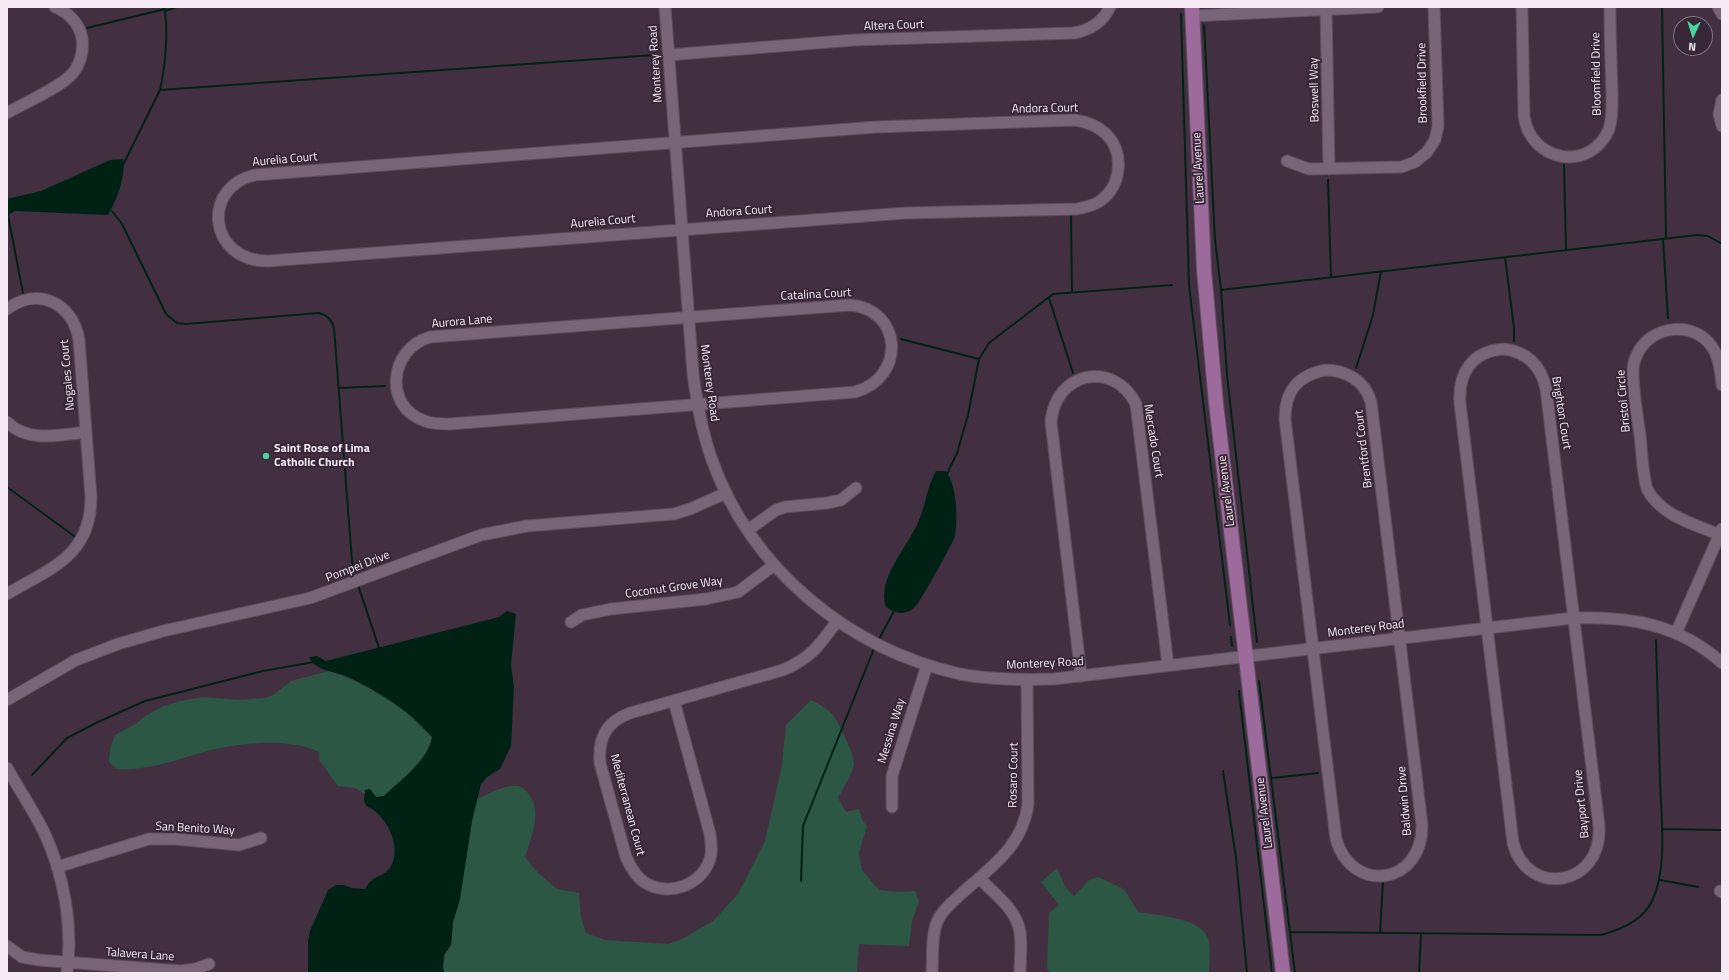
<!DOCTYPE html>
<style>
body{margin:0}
#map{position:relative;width:1729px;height:980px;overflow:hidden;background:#423041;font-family:"Titillium Web",sans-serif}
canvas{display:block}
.frame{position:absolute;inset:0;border:8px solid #f5eaf4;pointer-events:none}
.north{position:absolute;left:1673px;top:16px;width:40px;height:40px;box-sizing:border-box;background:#372737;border:1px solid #837583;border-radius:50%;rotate:184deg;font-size:11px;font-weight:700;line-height:16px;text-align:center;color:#f5eaf4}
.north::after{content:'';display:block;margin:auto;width:14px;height:18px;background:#47d49d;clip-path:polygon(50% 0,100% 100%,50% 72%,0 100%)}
</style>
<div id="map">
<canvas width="1729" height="980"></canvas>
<div class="frame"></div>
<div class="north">N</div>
</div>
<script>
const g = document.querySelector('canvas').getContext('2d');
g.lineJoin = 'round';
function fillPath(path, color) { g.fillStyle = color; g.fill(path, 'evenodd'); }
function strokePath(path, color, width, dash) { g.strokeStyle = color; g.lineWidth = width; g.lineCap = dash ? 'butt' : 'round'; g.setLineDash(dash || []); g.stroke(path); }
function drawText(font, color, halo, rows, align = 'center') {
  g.font = font + ' "Titillium Web",sans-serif'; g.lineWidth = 4; g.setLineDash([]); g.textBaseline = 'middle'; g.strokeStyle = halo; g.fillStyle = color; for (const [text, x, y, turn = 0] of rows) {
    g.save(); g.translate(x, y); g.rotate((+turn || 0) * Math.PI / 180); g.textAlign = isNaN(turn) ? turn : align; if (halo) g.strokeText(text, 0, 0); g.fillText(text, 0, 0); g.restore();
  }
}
fillPath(new Path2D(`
 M329,671C353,678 388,697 407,713C416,720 424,729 432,737C429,759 400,781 384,796L376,797L365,790V794L355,788L338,786L319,760V752C286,737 238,743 204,752C175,760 147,771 117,769L109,762L110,749L115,735L137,723L145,716L164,706L180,701L203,697L238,700L265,698L273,695L291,681Z
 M811,700C818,704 827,708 832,714C838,720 855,756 854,764C854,771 842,790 838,798L846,812L859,809L862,820L867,826L859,853L862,870L879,890L901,892L915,891L919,901L912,921L909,946L859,944L857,973H444L443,966L445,955L451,945L453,922L458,907L472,821L477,799C487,795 500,787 511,786C517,785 522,786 525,790C544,807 532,836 525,857L538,873L557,889L579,893L581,918L586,933L605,940L668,944L682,939L713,921L738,894L765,841L782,765L786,725Z
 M1057,868L1065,887L1074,896L1089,880L1098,877L1124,889L1138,912C1158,916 1205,917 1209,942C1211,952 1209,963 1209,973H1049L1047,967L1049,913L1059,905L1041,882Z`), '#2b5744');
fillPath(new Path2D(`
 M123,159C126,176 117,200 108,215L15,211L7,216V199L41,191L110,160Z
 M936,471H945C957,482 958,520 955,536C954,541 921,601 916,606C908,615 895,615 886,607C876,578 909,546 919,520C926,504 927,486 936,471Z
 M507,611L516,614L511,665L514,687L511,746L500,769L487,777L481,784L472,821L460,899L453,922L451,945L444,955L443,966L444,973H308V941L310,931L328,890L336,885H344L352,888L365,889C367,886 368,883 371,881C376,876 385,875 389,869C404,850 387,814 366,806L364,800L365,790L370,789L376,797L384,796C400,781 429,759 432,737C424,729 416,720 407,713C391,700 363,683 343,675C332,671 314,670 309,657L317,656L326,661L499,617Z`), '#002215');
strokePath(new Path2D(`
 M1662,7L1666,238
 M165,11L177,7
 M1181,14L1189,285L1230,625
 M1204,25L1215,240L1221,290L1227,375L1257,642
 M87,28L165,9
 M160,90L654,55
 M123,165L160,90C165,69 169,28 164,7
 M1564,165L1566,250
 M1328,180L1331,277
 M112,211L122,224L166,314L177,323L186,324L319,313C328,316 331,319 334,328L353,574L355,578
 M8,215L23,293
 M1071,215L1072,292
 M1663,239L1668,318
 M1505,257L1514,328V341
 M1221,290L1697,235L1708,236L1722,244
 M1049,298L1073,373
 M901,339L979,359
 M1356,368L1373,315L1381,271
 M339,388L385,386
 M947,474L957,453L968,415L979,359L989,343L1053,294L1172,285
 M7,487L74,536
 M358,585L379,648
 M1231,637L1232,646
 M878,641L894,611
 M1259,681L1295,973
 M1239,691L1272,973
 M1223,771L1236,858L1247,973
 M32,775L67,738L98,722L145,701L263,671L314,662
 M1272,778L1318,773
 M1662,829L1722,830
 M1660,880L1698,887
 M801,881L803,826L875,646
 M1290,932L1601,935C1620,930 1643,920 1652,901C1668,868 1661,816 1660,780C1659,733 1657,687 1656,640
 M1380,933L1383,882
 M1419,973L1421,934`), '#002215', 2);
const minor = new Path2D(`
 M665,7L693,374C697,404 702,432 712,460C751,569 848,649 960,674C991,680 1022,680 1054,679L1573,618C1629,616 1679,624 1722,663
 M1326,7L1329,169
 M1522,7L1524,116C1530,162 1591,173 1609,129C1613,117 1612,104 1612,92C1611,64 1610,35 1610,7
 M1718,7L1722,14
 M1192,16L1378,7
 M668,55L854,40L1074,33C1090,30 1103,22 1110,7
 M1722,100L1719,114L1722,126
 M7,113C24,103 59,88 71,75C80,66 84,51 82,38C79,23 69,13 55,7
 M1075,120C1087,122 1096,125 1105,133C1125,151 1122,186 1100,201C1093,206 1085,207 1077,209L906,213L268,261C208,261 201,187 255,175L876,127Z
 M1287,161L1309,169L1401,167L1415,162L1427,152L1435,140L1438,126L1434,7
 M850,305C902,309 907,377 855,392L450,424C442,424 433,424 425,421C383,407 389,349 430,337Z
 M7,309C38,286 73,303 79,340L91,497C91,556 51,568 7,594
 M1504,349C1528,352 1541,366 1546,389L1599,826C1603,886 1528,899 1513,843L1460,403C1458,373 1472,351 1504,349Z
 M1325,370C1345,370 1365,380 1371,402L1422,825C1423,885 1352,895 1336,839L1285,419C1285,391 1297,376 1325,370Z
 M7,422C28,443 59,435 86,432
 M748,530L776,510L785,507L827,503L841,500L856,488
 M1720,535C1694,524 1661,516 1647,489C1642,472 1642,452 1640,435C1637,414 1633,392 1633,372C1633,366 1634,361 1636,357C1649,323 1699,319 1715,352C1720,362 1721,374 1722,385
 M571,622L582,615L611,609L706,599L738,592L774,565
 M1676,633L1722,529
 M1081,675L1051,422C1055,372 1113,359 1136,404L1168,665
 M7,700L76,660L118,644L163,631L310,598L481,535L527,526L674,514L690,509L726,493
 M674,701L710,834C711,841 712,848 711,855C705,885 668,898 644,882C635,876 630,866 626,857L600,763C598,738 606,722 630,713L783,670C811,658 820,645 837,621
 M7,768C19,789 33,810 44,832C64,875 73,925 67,973
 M892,807V776L927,665
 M57,867L149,839H175L239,845L261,838
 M979,878C994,893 1017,910 1020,932C1022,945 1020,960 1020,973
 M1720,891L1722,892
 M7,946L22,957L39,960L181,971L195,969L209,964
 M932,973C933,957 931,937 937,922C942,910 952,903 961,894C991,867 1023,846 1028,804L1027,680`);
const major = new Path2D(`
 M1192,7L1204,270L1216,403L1283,973`);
strokePath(minor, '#5d4f5d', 13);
strokePath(major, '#5d4f5d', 16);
strokePath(minor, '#796578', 11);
strokePath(major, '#9c6b9b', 14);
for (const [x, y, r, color] of [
 [266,456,4,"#47d49d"]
]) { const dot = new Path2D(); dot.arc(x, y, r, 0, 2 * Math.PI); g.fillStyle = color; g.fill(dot); strokePath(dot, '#372737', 1.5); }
drawText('12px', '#f5eaf4', '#372737', [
 ["Altera Court",894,26,-2],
 ["Monterey Road",656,64,-94],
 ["Bloomfield Drive",1597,74,-91],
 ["Brookfield Drive",1423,83,-91],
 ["Boswell Way",1315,90,-91],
 ["Andora Court",1045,109,-1],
 ["Aurelia Court",285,160,-5],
 ["Laurel Avenue",1199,168,-93],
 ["Andora Court",739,212,-4],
 ["Aurelia Court",603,222,-5],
 ["Catalina Court",816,295,-3],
 ["Aurora Lane",462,322,-5],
 ["Nogales Court",68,375,-95],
 ["Monterey Road",709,383,82],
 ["Bristol Circle",1624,401,-95],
 ["Brighton Court",1561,413,81],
 ["Mercado Court",1153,441,81],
 ["Brentford Court",1364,449,-97],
 ["Laurel Avenue",1227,491,-97],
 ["Pompei Drive",358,567,-21],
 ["Coconut Grove Way",674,588,-8],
 ["Monterey Road",1366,629,-7],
 ["Monterey Road",1045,664,-3],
 ["Messina Way",892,731,-73],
 ["Rosaro Court",1014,775,-89],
 ["Baldwin Drive",1405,801,-95],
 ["Bayport Drive",1582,804,-96],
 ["Mediterranean Court",627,805,75],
 ["Laurel Avenue",1265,813,-97],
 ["San Benito Way",195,829,3],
 ["Talavera Lane",140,955,4]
]);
drawText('bold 12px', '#f5eaf4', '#372737', [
 ["Saint Rose of Lima",274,449],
 ["Catholic Church",274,463]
], 'left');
</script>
